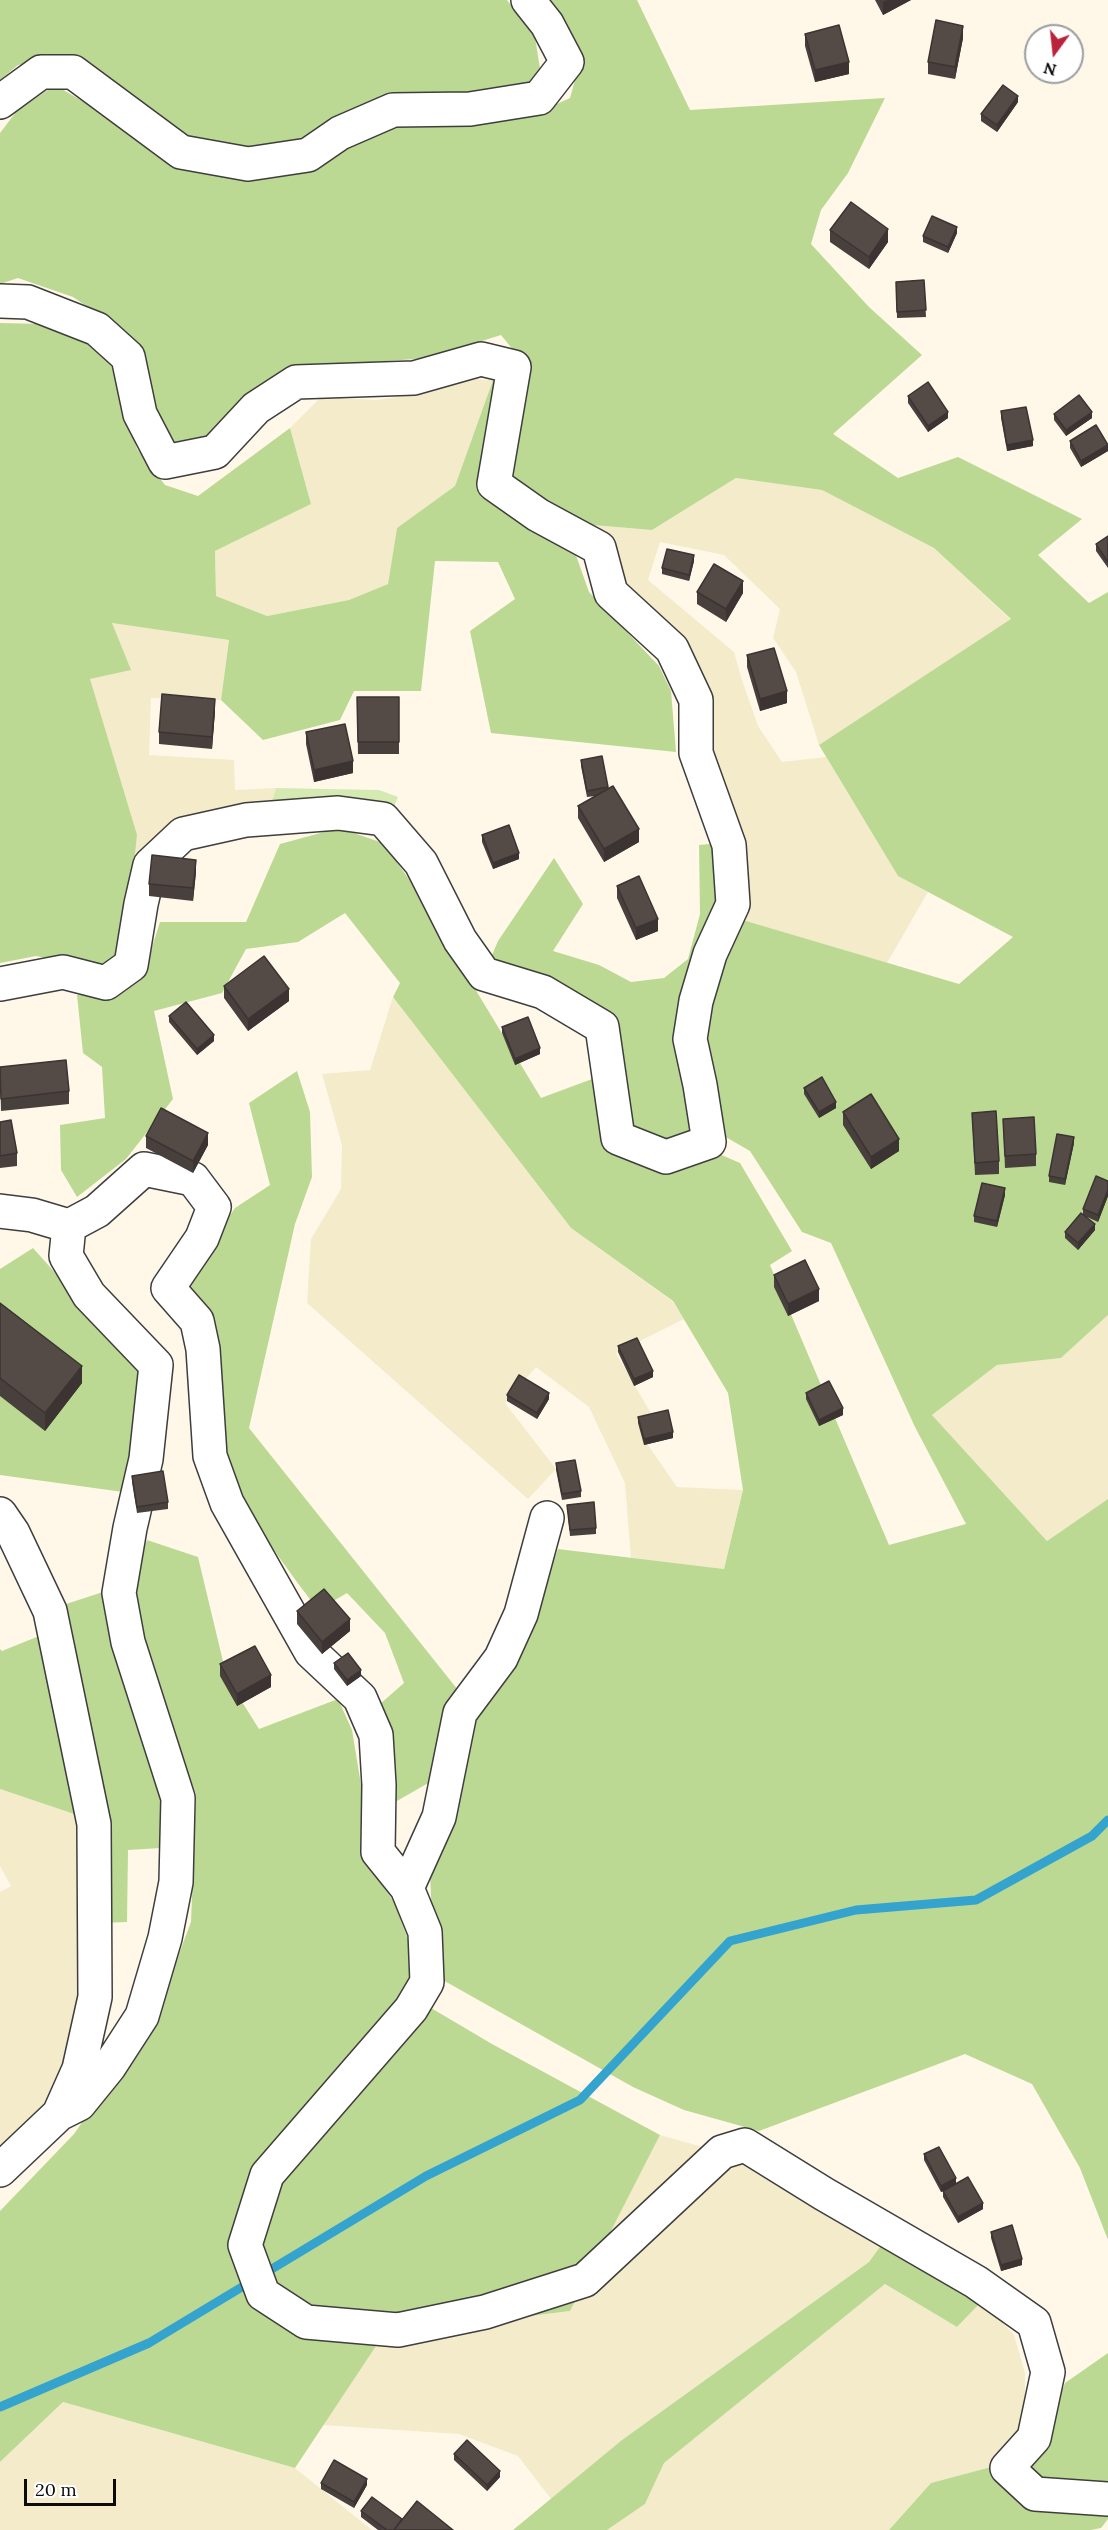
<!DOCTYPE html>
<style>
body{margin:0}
#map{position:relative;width:1108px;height:2530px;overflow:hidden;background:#fff8e9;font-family:Lora,serif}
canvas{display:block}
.north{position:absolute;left:1024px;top:24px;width:60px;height:60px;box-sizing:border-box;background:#fff;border:2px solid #9d9d9d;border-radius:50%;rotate:195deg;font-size:16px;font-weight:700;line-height:24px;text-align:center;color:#0b0b0b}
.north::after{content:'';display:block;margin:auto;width:21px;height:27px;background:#bb233d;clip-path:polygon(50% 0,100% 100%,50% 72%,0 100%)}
.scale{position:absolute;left:24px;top:2479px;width:92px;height:27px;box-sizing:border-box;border:3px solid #0b0b0b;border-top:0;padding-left:8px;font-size:18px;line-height:21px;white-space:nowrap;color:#0b0b0b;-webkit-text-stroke:4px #fff;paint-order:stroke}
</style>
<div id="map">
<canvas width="1108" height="2530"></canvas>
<div class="north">N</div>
<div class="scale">20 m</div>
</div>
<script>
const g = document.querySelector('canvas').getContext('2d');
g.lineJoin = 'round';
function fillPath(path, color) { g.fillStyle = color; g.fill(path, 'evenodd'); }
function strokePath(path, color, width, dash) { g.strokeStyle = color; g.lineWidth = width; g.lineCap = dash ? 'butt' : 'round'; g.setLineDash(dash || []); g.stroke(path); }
fillPath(new Path2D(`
 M457,378L493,380L455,486L397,528L388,584L349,600L267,616L216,596L215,551L311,504L290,428L321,397L376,400L404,396Z
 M736,478L822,490L934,548L1011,620L819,745L796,672L773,638L780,609L724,555L660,542L648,580L734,652L741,677L758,726L782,762L826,757L898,876L928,892L887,963L736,918L701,750L638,604L569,523L652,530Z
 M112,623L229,640L221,700L151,698L149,755L234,760L235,790L276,788L270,807L134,864L90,679L130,670Z
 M393,997L571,1228L672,1301L684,1319L616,1353L652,1415L641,1435L677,1487L743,1490L724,1569L631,1558L625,1483L589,1407L536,1367L505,1403L556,1469L528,1499L307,1303L311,1239L341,1189L342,1145L322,1074L370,1070Z
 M1108,1315V1499L1047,1541L932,1415L997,1365L1061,1358Z
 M0,1789L83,1817V2004L49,2114L0,2158V1892L11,1886L0,1866Z
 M660,2135L738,2157L882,2244L869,2262L622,2440L551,2499L518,2456L459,2434L323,2425L384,2334L570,2311Z
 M885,2284L957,2327L982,2301L1014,2335L1025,2373V2423L991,2467L931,2483L889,2530H607L645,2504L664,2463Z
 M63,2402L295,2468L372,2530H0V2462Z`), '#f4ebca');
fillPath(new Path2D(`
 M276,788L379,790L398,797L391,814L270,807Z`), '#d5e9b3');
fillPath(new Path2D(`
 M0,0H507L535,37L540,69L526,93L291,149L196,146L60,59L18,65L0,80Z
 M550,0H637L690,110L885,98L848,173L821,210L811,244L869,307L922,355L833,434L898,478L958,457L1082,519L1038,555L1089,603L1108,592V1315L1061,1358L997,1365L932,1415L1047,1541L1108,1499V2240L1080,2168L1032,2084L965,2054L759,2131L684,2110L633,2087L441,1979L432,1921L430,1872L471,1722L520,1651L558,1549L724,1569L743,1490L728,1393L673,1301L571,1228L393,997L400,983L345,913L298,942L246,949L222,993L154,1011L173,1099L126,1159L77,1197L61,1170L60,1125L105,1118L102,1067L83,1053L77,995L119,994L146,966L160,922H246L280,844L339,828L383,843L408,878L541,1098L592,1079L603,1141L717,1153L740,1163L792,1251L770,1265L889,1545L966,1524L915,1427L831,1243L802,1232L750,1151L717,1132L697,1033L736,918L959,984L1013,937L898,876L819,745L1011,619L934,548L822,490L736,478L652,530L569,523L504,479L523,362L501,335L428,358L290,368L204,446L170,447L113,324L73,297L18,278L0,284V133L16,112L55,85L99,111L150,150L179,164L395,125L535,114L570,98L582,55Z
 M0,323L43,324L88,339L109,358L137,449L165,485L198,496L290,428L311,504L215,551L216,596L267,616L349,600L388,584L397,528L455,486L493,380L502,388L480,489L573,547L589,592L659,666L671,691L676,752L491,733L470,631L515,599L498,562L435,561L421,691H354L340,720L263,740L221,700L229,640L112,623L131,670L90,679L137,835L124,953L113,966H85L36,956L0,963Z
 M721,843L722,900L693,1139L665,1148L624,1129L607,1017L489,962L498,941L554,858L583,904L553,951L599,965L631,982L664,978L688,959L700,914L699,845Z
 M297,1071L310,1112L312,1177L295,1224L249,1428L458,1690L430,1782L390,1805L380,1704L404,1683L385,1633L347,1593L318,1610C292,1575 264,1540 245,1500C214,1432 201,1357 183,1284L235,1208L270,1185L249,1103Z
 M33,1248L143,1371L123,1492L0,1475V1269Z
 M147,1540L198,1557L227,1678L259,1729L338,1699L352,1730L362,1791L365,1860L394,1902L410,1945L409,1995L492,2044L660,2135L570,2311L384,2334L295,2468L63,2402L0,2462V2211L74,2134L156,2015L191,1922L196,1794L155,1684L127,1591Z
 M106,1591L168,1804L161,1848L128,1850L127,1922L100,1923L57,1607Z
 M44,1634L83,1817L0,1789V1649L2,1651Z
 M882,2244L982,2301L957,2327L885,2284L664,2463L645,2504L607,2530H513L622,2440L869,2262Z
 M1108,2353V2490L1029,2482L1024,2468L1042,2441L1065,2383Z
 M991,2467L1108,2512V2519L1101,2528L1091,2530H889L931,2483Z`), '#bbd993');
strokePath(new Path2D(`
 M0,2407L149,2343L426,2176L580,2100L730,1941L856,1910L976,1900L1092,1836L1108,1820`), '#34a3ce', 9);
const minor = new Path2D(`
 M0,102L41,72H73L181,152L248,164L308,155L340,133L393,110L470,109L539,98L567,62L547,24L528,0
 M0,301L28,302L97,329L128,357L140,414L165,462L215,452L256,408L296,382L414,378L481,359L514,367L494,484L538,515L599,548L611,593L672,649L696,700V753L729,845L733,904L710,954L696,1001L690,1039L700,1085L709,1142L666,1157L618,1138L602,1027L543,992L484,974L460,940L421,863L383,819L338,813L246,820L183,834L150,865L141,904L131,965L106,983L63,972L0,984
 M0,1211L32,1215L69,1226L97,1211L144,1169L193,1179L214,1207L202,1238L168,1288L197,1321L203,1349L210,1456L227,1503L311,1652L360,1698L376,1735L379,1785L378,1852L407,1888L425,1932L427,1982L411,2009L267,2175L245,2245L263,2294L306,2322L398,2330L485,2312L585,2280L722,2152L745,2145L824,2194L976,2282L1034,2323L1048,2372L1034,2438L1007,2468L1035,2494L1108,2499
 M0,1514L13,1533L50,1611L94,1824L95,1997L79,2069L59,2114L79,2104L109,2067L142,2016L165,1938L176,1882L178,1798L128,1642L119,1593L130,1528L146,1459L156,1365L89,1295L66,1256L69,1226
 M407,1888L439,1817L460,1713L501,1658L521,1614L547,1518
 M0,2170L59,2114`);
strokePath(minor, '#3e3e3e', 36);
strokePath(minor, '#fff', 33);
fillPath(new Path2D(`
 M875,0H911L883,15Z
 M805,34L849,74L815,82L805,46Z
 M963,38L955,79L928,74V62Z
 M1018,102L997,132L981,121V114Z
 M830,230L888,242L869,269L830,242Z
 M957,233L948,253L923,242V236Z
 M924,280L926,317L897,318L896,282Z
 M908,396L948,418L928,432L908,403Z
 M1001,411L1033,446L1007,451L1001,418Z
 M1054,414L1092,418L1066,436L1054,420Z
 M1070,441L1108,451L1081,467L1070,448Z
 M1108,536V568L1096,551V544Z
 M694,561L689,581L662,574V568Z
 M697,592L743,593L726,622L697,604Z
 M747,655L787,703L760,711L747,667Z
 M357,697H399V754H358Z
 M215,711L212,749L159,744V732Z
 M306,732L353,773L314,782L306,744Z
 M581,760L608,787V789L639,842L604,862L578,818V806L596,796L587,797L581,766Z
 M482,835L519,859L493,869L482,842Z
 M196,872L193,901L149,896V884Z
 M617,886L658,931L636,940L617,898Z
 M224,986L289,1001L248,1031L224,998Z
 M169,1016L214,1041L197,1055L169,1022Z
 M502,1027L540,1054L515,1065L502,1033Z
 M0,1067L69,1091V1104L1,1111Z
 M804,1088L836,1108L819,1118L804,1094Z
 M843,1112L899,1151L871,1169L843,1125Z
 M972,1113L999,1161V1174L975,1175Z
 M1003,1119L1036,1154V1166L1005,1168Z
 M0,1122L17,1153V1166L0,1168Z
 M146,1136L208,1145L193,1173L146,1148Z
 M1074,1143L1065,1185L1049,1182V1176Z
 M1108,1181V1196L1098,1222L1087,1217L1095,1230L1078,1250L1065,1238V1232L1083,1214V1209Z
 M1005,1195L997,1227L974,1222V1216Z
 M774,1275L819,1301L788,1316L774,1287Z
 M0,1303L82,1383L45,1431L0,1396Z
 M618,1346L653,1377L634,1386L618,1352Z
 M806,1393L843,1415L819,1426L806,1399Z
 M507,1395L549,1399L537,1419L507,1401Z
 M638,1417L673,1438L644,1445L638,1423Z
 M556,1463L581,1491V1497L562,1500L556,1470Z
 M132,1476L168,1502V1509L137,1513L132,1482Z
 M567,1505L596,1528V1534L570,1536Z
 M297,1611L350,1631L322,1654L297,1624Z
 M334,1663L361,1676L347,1686L334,1669Z
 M220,1664L271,1687L237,1706L220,1676Z
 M924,2154L956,2184L983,2209L958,2223L943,2197V2191L941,2192L924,2160Z
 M991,2232L1022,2265L1001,2271L991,2238Z
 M454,2454L500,2477L487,2491L454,2460Z
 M321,2483L367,2485L354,2508L321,2489Z
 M361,2511L402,2519L453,2530H378L361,2517Z`), '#48403d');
fillPath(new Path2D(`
 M888,0H911L883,15V2Z
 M963,26V38L955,79V67Z
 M849,62V74L815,82V70Z
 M1018,96V102L997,132V125Z
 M957,227V233L948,253V247Z
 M888,229V242L869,269V257Z
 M948,412V418L928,432V426Z
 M1092,412V418L1066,436V430Z
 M1033,440V446L1007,451V445Z
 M1108,445V451L1081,467V461Z
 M694,555V561L689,581V575Z
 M743,581V593L726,622V609Z
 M787,691V703L760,711V699Z
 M215,699V711L212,749V737Z
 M353,761V773L314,782V770Z
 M639,829V842L604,862V849Z
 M519,853V859L493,869V863Z
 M196,860V872L193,901V888Z
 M658,919V931L636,940V928Z
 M289,989V1001L248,1031V1019Z
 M214,1035V1041L197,1055V1049Z
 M540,1048V1054L515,1065V1059Z
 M836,1102V1108L819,1118V1112Z
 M208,1133V1145L193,1173V1161Z
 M1074,1137V1143L1065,1185V1179Z
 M899,1139V1151L871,1169V1157Z
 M1005,1188V1195L997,1227V1221Z
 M1108,1190V1196L1098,1222V1215Z
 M1095,1224V1230L1078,1250V1243Z
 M819,1289V1301L788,1316V1304Z
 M82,1366V1383L45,1431V1413Z
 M653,1371V1377L634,1386V1379Z
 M549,1393V1399L537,1419V1413Z
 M843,1408V1415L819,1426V1420Z
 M673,1432V1438L644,1445V1439Z
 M350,1619V1631L322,1654V1642Z
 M361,1670V1676L347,1686V1680Z
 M271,1675V1687L237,1706V1694Z
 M956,2178V2185L941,2192V2186Z
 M983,2203V2209L958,2223V2217Z
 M1022,2259V2265L1001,2271V2265Z
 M500,2471V2477L487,2491V2485Z
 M367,2479V2485L354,2508V2502Z`), '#3b3432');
const building = new Path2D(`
 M936,20L963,26L955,67L928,62Z
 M839,25L849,62L815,70L805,34Z
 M1003,85L1018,96L997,125L981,114Z
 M851,202L888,229L869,257L830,230Z
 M932,216L957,227L948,247L923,236Z
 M924,280L926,310L897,312L896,282Z
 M928,382L948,412L928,426L908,396Z
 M1079,395L1092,412L1066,430L1054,414Z
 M1026,407L1033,440L1007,445L1001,411Z
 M1096,425L1108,445L1081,461L1070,441Z
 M1108,536V562L1096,544Z
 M667,549L694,555L689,575L662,568Z
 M714,564L743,581L726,609L697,592Z
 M774,648L787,691L760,699L747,655Z
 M162,694L215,699L212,737L159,732Z
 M357,697H399V742H358Z
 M345,724L353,761L314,770L306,732Z
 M602,756L608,787L587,791L581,760Z
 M613,786L639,829L604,849L578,806Z
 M509,825L519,853L493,863L482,835Z
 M152,855L196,860L193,888L149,884Z
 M639,876L658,919L636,928L617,886Z
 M264,956L289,989L248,1019L224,986Z
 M186,1002L214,1035L197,1049L169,1016Z
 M528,1017L540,1048L515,1059L502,1027Z
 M66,1060L69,1091L1,1099L0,1067Z
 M822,1077L836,1102L819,1112L804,1088Z
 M871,1094L899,1139L871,1157L843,1112Z
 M161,1108L208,1133L193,1161L146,1136Z
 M996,1111L999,1161L975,1163L972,1113Z
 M1034,1117L1036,1154L1005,1156L1003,1119Z
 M11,1120L17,1153L0,1156V1122Z
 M1057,1134L1074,1137L1065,1179L1049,1176Z
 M1096,1176L1108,1181V1190L1098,1215L1083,1209Z
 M982,1183L1005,1188L997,1221L974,1216Z
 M1081,1213L1095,1224L1078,1243L1065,1232Z
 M805,1260L819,1289L788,1304L774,1275Z
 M0,1303L82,1366L45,1413L0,1378Z
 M637,1338L653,1371L634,1379L618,1346Z
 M519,1375L549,1393L537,1413L507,1395Z
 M829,1381L843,1408L819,1420L806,1393Z
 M668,1410L673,1432L644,1439L638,1417Z
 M575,1460L581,1491L562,1494L556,1463Z
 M163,1471L168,1502L137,1507L132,1476Z
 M594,1502L596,1528L570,1530L567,1505Z
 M324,1589L350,1619L322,1642L297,1611Z
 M255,1646L271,1675L237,1694L220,1664Z
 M348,1653L361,1670L347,1680L334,1663Z
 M939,2147L956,2178L941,2186L924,2154Z
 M968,2177L983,2203L958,2217L943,2191Z
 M1012,2225L1022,2259L1001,2265L991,2232Z
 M467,2440L500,2471L487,2485L454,2454Z
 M334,2460L367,2479L354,2502L321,2483Z
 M372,2497L402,2519L394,2530H387L361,2511Z
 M417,2501L453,2530H394Z`);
fillPath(building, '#544b47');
strokePath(building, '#3b3432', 1.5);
</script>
